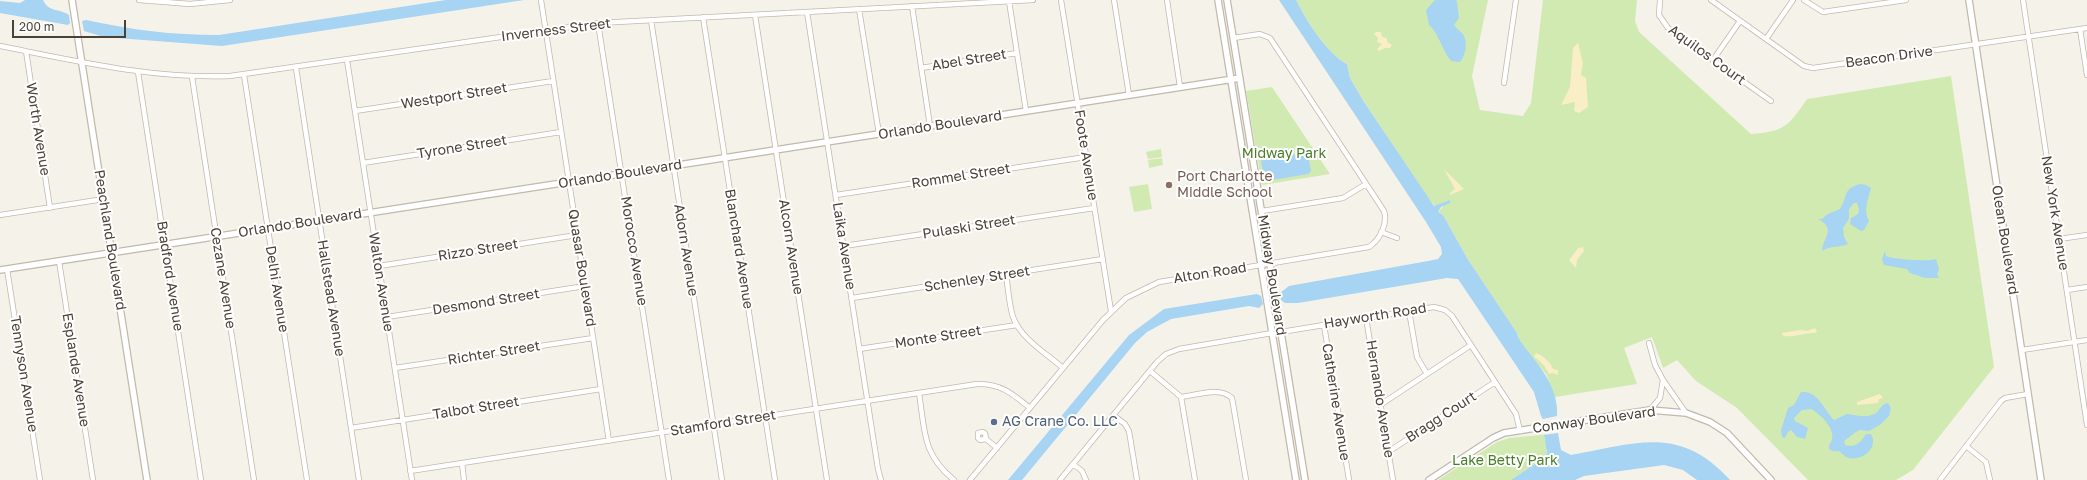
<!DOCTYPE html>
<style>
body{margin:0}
#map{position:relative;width:2087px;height:480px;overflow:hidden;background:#f5f2ea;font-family:"Golos Text",sans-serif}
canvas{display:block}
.scale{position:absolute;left:12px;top:20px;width:114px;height:18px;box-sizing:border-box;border:2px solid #494237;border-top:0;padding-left:5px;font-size:12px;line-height:14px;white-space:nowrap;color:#494237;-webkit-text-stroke:3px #fff;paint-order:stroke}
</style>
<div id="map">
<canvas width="2087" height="480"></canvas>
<div class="scale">200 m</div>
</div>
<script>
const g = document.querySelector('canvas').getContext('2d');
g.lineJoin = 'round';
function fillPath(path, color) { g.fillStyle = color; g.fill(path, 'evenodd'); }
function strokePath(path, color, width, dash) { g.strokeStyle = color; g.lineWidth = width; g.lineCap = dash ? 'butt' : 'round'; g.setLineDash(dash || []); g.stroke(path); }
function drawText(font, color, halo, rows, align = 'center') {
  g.font = font + ' "Golos Text",sans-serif'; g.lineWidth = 4; g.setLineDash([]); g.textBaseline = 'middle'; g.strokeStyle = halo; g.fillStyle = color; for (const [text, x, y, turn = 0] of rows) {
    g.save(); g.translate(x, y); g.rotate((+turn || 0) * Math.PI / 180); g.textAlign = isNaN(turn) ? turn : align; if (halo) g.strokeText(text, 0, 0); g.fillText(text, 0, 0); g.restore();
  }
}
fillPath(new Path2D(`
 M1296,0H1488L1472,76L1480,110L1523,116L1531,103L1543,0H1637L1635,21L1639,32L1751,134C1785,132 1789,125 1807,99L1951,76L1994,367L1913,470L1896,480H1808L1737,408L1696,381L1677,360L1663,368L1652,337L1624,348L1637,384L1555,397L1546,374L1522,345L1517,333L1467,258L1443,215L1438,212L1449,200L1436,207L1428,198L1364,102L1350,78L1347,64C1327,54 1306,20 1296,0Z
 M1272,87L1330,174L1262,185L1246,91Z
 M1161,149L1162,157L1148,159L1146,152Z
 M1162,158L1163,165L1149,168L1148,160Z
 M1148,184L1152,209L1134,212L1129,187Z
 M1551,434L1544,435L1547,453L1545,457L1511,480H1438L1497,442L1509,438Z`), '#d1eab2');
fillPath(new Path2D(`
 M1376,32H1381L1382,37L1387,38V42L1392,45L1390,48H1385L1379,51L1377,49L1382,44L1377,42L1378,38L1374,34Z
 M1578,43L1583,63L1581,75L1586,78L1588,107L1579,113L1574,111L1575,102L1561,105L1570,87L1573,48Z
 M1444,169L1464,189L1450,195V193L1455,189Z
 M1583,247L1584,251L1577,260L1576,268L1569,260L1578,248Z
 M1815,328L1817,331L1815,333C1805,332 1790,339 1782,335V333L1800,330L1807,331Z
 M1536,353C1542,355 1551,362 1553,369L1558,370V375L1553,373L1549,374C1545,366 1542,362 1534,357Z
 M1880,394L1883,398L1879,399L1878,403L1857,405V402Z`), '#f9eec6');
fillPath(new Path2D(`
 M25,0H43C49,13 59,8 69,15L70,23L68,25L0,13V1L20,3Z
 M446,0H524L222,46L104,37L84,31L82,21L86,20C133,30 171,35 219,35Z
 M1279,0H1296C1306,20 1327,54 1347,64L1350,78L1364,102L1434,206L1450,200V203L1441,207L1438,212L1443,215L1467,258L1517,333C1519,340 1522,343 1526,349C1541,367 1559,390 1557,416L1543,419L1541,416L1534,392L1458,279L1447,278L1298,303H1285L1281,300L1280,293L1289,286L1428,261L1438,259L1442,254L1441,247L1426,222Z
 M1435,0H1456L1457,2L1459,18L1454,25C1456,28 1460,31 1463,34C1468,42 1466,55 1460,62L1451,61C1442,50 1438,32 1429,25L1426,10Z
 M1305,153L1308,155L1311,171L1308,174L1267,181L1264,179L1261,161L1263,159Z
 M1860,184L1866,185L1871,188C1868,199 1863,211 1869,221L1864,230L1861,231L1850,224L1851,218L1858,214L1859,210L1857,203H1854L1849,209V219L1843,228L1844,237L1848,244C1838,248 1831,245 1822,251C1823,237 1837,229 1818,219H1822L1828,214L1840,209C1848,197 1842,189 1860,184Z
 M1885,251L1886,256C1891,259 1930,262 1936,259L1939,269L1937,274L1939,278H1925L1910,273L1907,269L1884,265L1882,259Z
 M1257,294L1261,296L1263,304L1259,308L1249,306L1171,319L1147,332L1135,343L1022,480H1008L1129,335L1164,309Z
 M1801,392C1818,390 1825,412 1834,420L1847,414C1855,415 1867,419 1876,413C1881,409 1880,405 1888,403L1891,408L1889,416L1881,424L1869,431L1860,430L1856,432L1844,441L1845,445C1856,448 1860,443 1866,434H1871C1879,448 1862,461 1849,458C1844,457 1842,452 1838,451C1834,451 1833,452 1829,449V445C1840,433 1822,415 1811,409L1802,410L1794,418L1795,421L1808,428L1805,439L1797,437L1791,430L1788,432L1785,438L1782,437L1781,430L1788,408L1794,405Z
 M1558,433L1561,450L1571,455C1636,444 1679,424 1730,480H1697L1683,470L1664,465L1584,476L1575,480H1511L1545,457L1547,453L1544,435Z`), '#a6d4f2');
const minor = new Path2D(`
 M139,0L190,4L230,0
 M541,0L609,441
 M1061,0L1111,311
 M1114,0L1129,95
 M1167,0L1180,87
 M1660,0L1659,15L1668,28L1771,101
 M1711,0L1804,66L1813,68L2087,28
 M1804,0L1823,12L1906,0
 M2023,0L2087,425
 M1009,1L1026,111
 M912,6L930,126
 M859,9L879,134
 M807,12L878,469L881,480
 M755,15L827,480
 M703,17L775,480
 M651,20L722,480
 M598,23L669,480
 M2080,29L2087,75
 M1766,39L1793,0
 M0,46C76,61 152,79 230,76L598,23L1033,0
 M26,51L50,208
 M347,60L412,480
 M1713,60L1740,21
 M296,68L359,480
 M921,68L1017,53
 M138,72L201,480
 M244,75L307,480
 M192,77L254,480
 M1504,83L1516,0
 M355,111L553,81
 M363,163L561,132
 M836,195L1086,157
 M1262,211L1343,198L1366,184
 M0,215L104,199
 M1381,232L1397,238
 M2059,239L2087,235
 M844,246L1094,208
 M59,261L93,480
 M379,266L577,235
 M7,269L40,480
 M1006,274C1008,288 1009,304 1013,317C1021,339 1046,353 1063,368
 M2067,290L2087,287
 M852,298L1103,259
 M1409,311L1417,357L1427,374
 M387,317L585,286
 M1366,318L1393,480
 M1324,325L1349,480
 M1281,332L1434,307L1445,310L1452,316L1516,414L1520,431
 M1649,343L1655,365L1663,380L1660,398L1650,410
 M859,349L1017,325
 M2022,350L2087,340
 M395,368L593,338
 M1150,371L1181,397L1195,480
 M1663,380L1686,413
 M919,393C925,431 922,454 954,480
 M1181,397C1197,395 1220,386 1232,398L1246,480
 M1380,405L1471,345
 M1113,415L1125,424L1129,431L1137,480
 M351,428L601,389
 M986,439L980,440L978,438V433L983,432L985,433L986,439L997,448
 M1966,446L1986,462L1990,480
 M1388,452L1495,382
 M462,463L464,480
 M1073,464L1082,471L1086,480
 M410,471L977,384C1000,383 1013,394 1030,408
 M970,480L1103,320L1126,298L1159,282L1369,247C1380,240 1388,223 1384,211L1270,38L1260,34L1233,38
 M1060,480L1157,362L1166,354L1179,349L1272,333
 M1940,480L2001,401L2005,398L2028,394`);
const tertiary = new Path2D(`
 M72,0L147,480
 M1218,0L1296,480
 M1227,0L1305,480
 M1969,0L2041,480
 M0,270L1240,78
 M1429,480L1493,438L1504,433L1650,410L1686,413L1710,422L1727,433L1771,480`);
strokePath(minor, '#c1b9ac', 6);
strokePath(tertiary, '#c1b9ac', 8);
strokePath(minor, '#fff', 4.5);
strokePath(tertiary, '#fff', 5.5);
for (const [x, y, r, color] of [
 [1169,185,4,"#8d6e63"],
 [994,422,4,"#5c6f8a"]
]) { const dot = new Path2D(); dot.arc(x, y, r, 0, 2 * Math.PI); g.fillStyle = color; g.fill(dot); strokePath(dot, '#fff', 1.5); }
drawText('14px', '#494237', '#fff', [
 ["Inverness Street",556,30,-7],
 ["Aquilos Court",1707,55,36],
 ["Beacon Drive",1889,57,-8],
 ["Abel Street",969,60,-9],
 ["Westport Street",454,96,-9],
 ["Orlando Boulevard",940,125,-9],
 ["Worth Avenue",38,129,81],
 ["Tyrone Street",462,147,-9],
 ["Foote Avenue",1086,155,81],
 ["Orlando Boulevard",620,174,-9],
 ["Rommel Street",961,176,-9],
 ["New York Avenue",2055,213,81],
 ["Orlando Boulevard",300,223,-9],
 ["Pulaski Street",969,227,-9],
 ["Peachland Boulevard",110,240,81],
 ["Olean Boulevard",2005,240,81],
 ["Laika Avenue",844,246,81],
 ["Alcorn Avenue",791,247,81],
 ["Blanchard Avenue",739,249,81],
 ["Rizzo Street",478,250,-9],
 ["Adorn Avenue",686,250,81],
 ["Morocco Avenue",634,251,81],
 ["Quasar Boulevard",582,268,81],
 ["Alton Road",1210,273,-9],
 ["Midway Boulevard",1272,275,81],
 ["Bradford Avenue",170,276,81],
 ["Cezane Avenue",223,278,81],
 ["Schenley Street",977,279,-9],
 ["Walton Avenue",381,282,81],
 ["Delhi Avenue",277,289,81],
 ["Hallstead Avenue",331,298,81],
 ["Desmond Street",486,302,-9],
 ["Hayworth Road",1375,316,-9],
 ["Monte Street",938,337,-9],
 ["Richter Street",494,353,-9],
 ["Esplande Avenue",76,370,81],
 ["Tennyson Avenue",24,374,81],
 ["Hernando Avenue",1380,399,81],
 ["Catherine Avenue",1336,402,81],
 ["Talbot Street",476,408,-9],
 ["Bragg Court",1441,417,-33],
 ["Conway Boulevard",1594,420,-8],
 ["Stamford Street",723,423,-9]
]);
drawText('14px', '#497d28', '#fff', [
 ["Midway Park",1284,154],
 ["Lake Betty Park",1505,461]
]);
drawText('14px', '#785e54', '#fff', [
 ["Port Charlotte",1177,177],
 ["Middle School",1177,193]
], 'left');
drawText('14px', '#4e5e75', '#fff', [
 ["AG Crane Co. LLC",1002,422]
], 'left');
</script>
